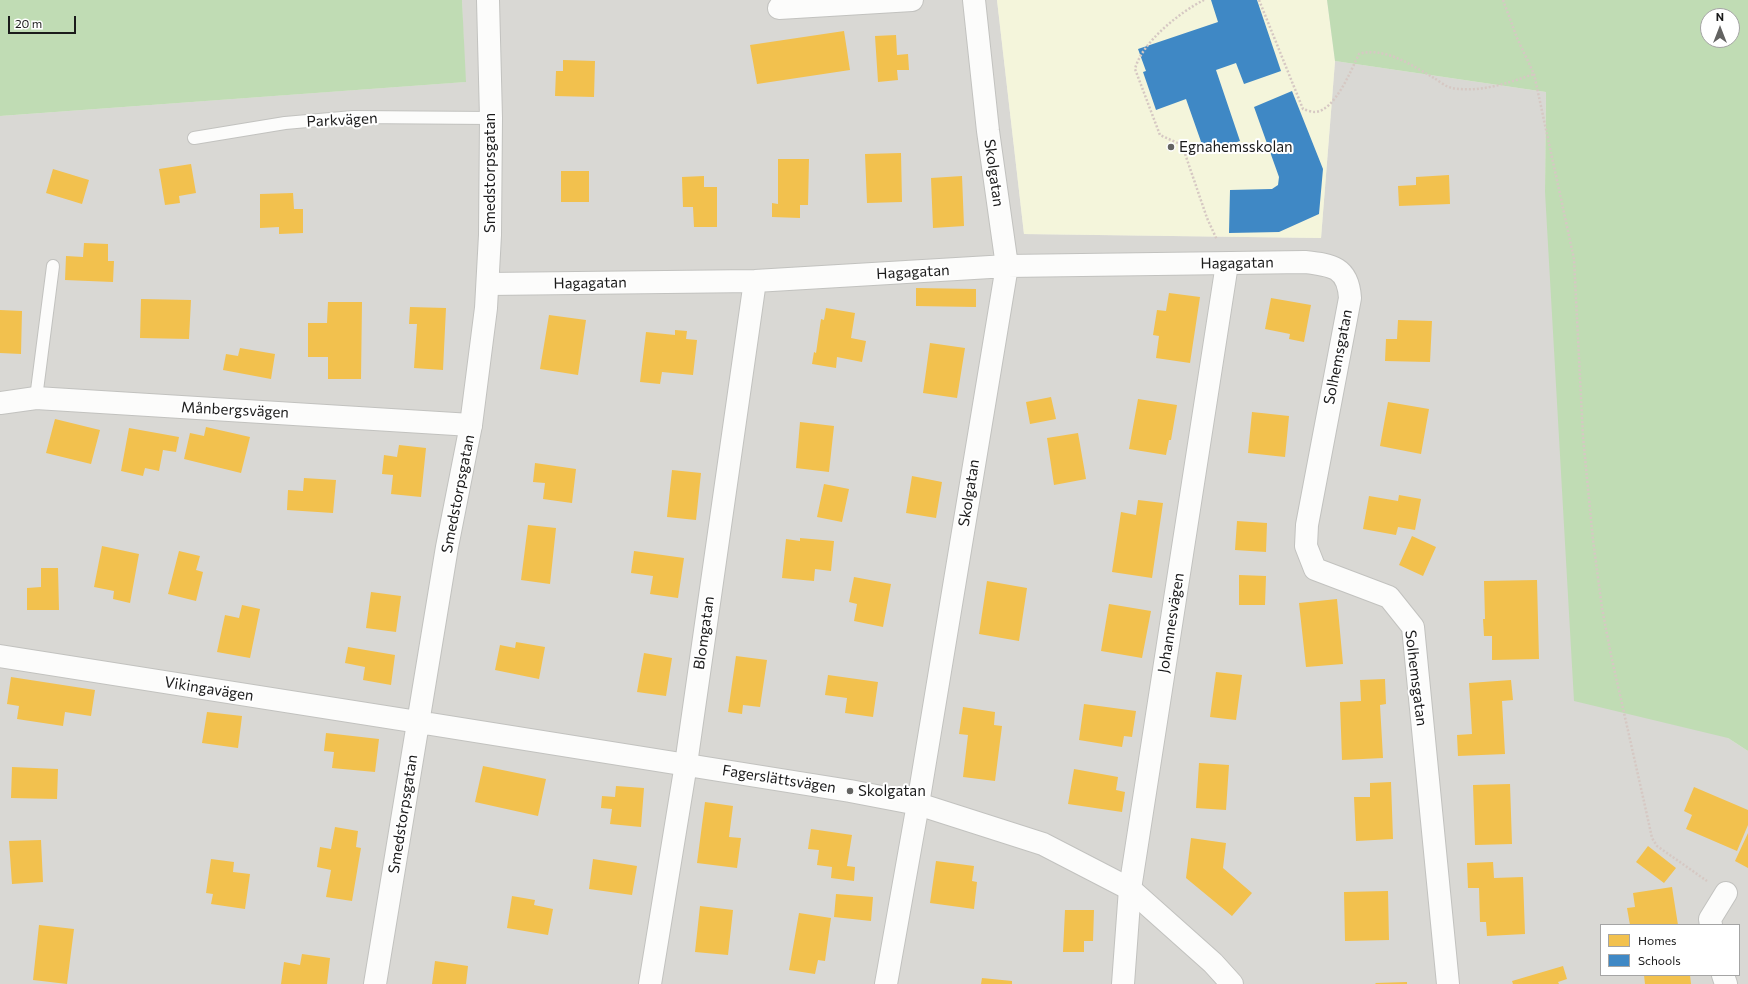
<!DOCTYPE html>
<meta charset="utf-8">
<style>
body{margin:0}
#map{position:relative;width:1748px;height:984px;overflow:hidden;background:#eae9e2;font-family:Commissioner,sans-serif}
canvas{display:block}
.legend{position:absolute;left:1600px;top:924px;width:140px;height:52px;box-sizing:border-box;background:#fff;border:1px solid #a4a4a4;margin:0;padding:5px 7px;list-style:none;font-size:12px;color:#1b1b1b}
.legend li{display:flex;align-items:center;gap:8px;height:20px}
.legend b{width:20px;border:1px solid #a4a4a4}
.north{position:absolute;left:1700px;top:8px;width:40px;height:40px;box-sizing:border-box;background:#fff;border:1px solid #a4a4a4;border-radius:50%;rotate:0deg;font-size:11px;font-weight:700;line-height:16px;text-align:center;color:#1b1b1b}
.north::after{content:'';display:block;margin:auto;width:14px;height:18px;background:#636361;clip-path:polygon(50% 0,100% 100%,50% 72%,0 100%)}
.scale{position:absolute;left:8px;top:16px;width:68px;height:18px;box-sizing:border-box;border:2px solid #1b1b1b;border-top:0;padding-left:5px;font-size:12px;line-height:14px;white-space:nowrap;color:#1b1b1b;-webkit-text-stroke:3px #fff;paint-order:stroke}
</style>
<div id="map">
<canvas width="1748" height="984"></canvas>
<ul class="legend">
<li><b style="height:11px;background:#f2c14e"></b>Homes</li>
<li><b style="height:11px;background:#3f88c5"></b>Schools</li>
</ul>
<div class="north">N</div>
<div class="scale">20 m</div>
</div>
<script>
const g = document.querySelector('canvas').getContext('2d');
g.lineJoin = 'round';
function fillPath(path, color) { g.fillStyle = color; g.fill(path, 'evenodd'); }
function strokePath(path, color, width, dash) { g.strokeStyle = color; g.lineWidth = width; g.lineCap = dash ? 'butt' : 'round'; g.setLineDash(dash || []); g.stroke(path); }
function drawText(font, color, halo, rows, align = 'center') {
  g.font = font + ' Commissioner,sans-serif'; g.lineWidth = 4; g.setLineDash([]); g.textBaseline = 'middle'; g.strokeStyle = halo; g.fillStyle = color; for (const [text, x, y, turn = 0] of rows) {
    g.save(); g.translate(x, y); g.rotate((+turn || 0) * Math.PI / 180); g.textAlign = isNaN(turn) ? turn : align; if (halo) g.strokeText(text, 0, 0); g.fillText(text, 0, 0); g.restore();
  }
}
fillPath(new Path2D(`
 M462,0H997L1024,234L1321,238L1335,61L1546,92L1545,192L1728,738L1748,751V984H0V116L465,82ZM1601,925H1739V975H1601Z`), '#d9d8d4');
fillPath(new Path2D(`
 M997,0H1327L1335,61L1321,238L1024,234Z`), '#f4f5db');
fillPath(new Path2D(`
 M0,0H462L466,82L0,116Z
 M1327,0H1748V751L1728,738L1574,701L1545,192L1546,92L1335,61ZM1708,16H1732V40H1708Z`), '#c0dcb4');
fillPath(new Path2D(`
 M844,31L850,70L757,84L750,45Z
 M896,35L897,55L908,54L909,70H897L898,80L878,82L875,36Z
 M563,60L595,61L594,97L555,96L556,71H563Z
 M901,153L902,202L867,203L865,154Z
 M778,159H809L808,205H800V218L772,217V203L778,204Z
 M191,164L196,193L179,196L180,203L165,205L159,169Z
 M53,169L89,180L82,204L46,193Z
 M561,171H589V202H561Z
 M1449,175L1450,204L1399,206L1398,186L1416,185V177Z
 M704,176V187H717V227H694L693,207H683L682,177Z
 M962,176L964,226L933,228L931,178Z
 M293,193L294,209H303V233L279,234V227L260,228V194Z
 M84,243L108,244V261H114L113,282L65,280L66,256L83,257Z
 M916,288L976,289V307L916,306Z
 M1169,293L1200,297L1190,363L1156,358L1159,336L1153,335L1157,310L1166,311Z
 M1271,298L1311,305L1304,342L1289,339L1290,334L1265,329Z
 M141,299L191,300L189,339L140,338Z
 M328,302H362L361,379H328V357H308V323H327Z
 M410,307L446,308L443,370L414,368L417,324H409Z
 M826,308L855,313L851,338L866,341L862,362L837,357L836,368L812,364L814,352L816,353L821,319L824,320Z
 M0,310L22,311L21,354L0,353Z
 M549,315L586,320L578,375L540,369Z
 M1398,320L1432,321L1430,362L1385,361L1386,339H1397Z
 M675,330L687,331L686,339L697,340L693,375L662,372L660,384L640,382L646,332L675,335Z
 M930,343L965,348L957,398L923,393Z
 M240,348L275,354L271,379L223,370L226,354L238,356Z
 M1051,397L1056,419L1030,424L1026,402Z
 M1138,399L1177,405L1171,440H1169L1166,455L1129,449Z
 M1388,402L1429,409L1421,454L1380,446Z
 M1252,412L1289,416L1285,457L1248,453Z
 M55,419L100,430L91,464L46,453Z
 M800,422L834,426L829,472L796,468Z
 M206,427L250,437L241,473L184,459L190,433L204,436Z
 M129,428L179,437L176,452L163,450L159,471L145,468L143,476L121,471Z
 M1078,433L1086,479L1054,485L1047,438Z
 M399,445L426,448L421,497L391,494L393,475L382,474L384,455L397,457Z
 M535,463L576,469L572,503L543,499L545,483L533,482Z
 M672,470L701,473L696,520L667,517Z
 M912,476L942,482L936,518L906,513Z
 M304,478L336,480L333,513L287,510L288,490L303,491Z
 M824,484L849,489L842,522L817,517Z
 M1399,495L1421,499L1415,530L1398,527L1396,535L1363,529L1369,496L1398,501Z
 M1138,500L1163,503L1152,578L1112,572L1121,512L1136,515Z
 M1237,521L1267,523L1266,552L1235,550Z
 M528,525L556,528L550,584L521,580Z
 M1412,536L1436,547L1423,576L1399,565Z
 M800,538L834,541L831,571L815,569L814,581L782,578L786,539L800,541Z
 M102,546L139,554L130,603L113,599L114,591L94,587Z
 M179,551L200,556L196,570L203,572L196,601L168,594Z
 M634,551L684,558L678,598L650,594L653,576L631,573Z
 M41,568H58L59,610H27V588L41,587Z
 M1239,575L1266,576L1265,605H1239Z
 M854,577L891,584L883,627L854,621L857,604L849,602Z
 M1537,580L1539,659L1492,660V636H1484L1483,619H1485L1484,581Z
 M987,581L1027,588L1019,641L979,634Z
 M371,592L401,596L396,632L366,628Z
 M1337,599L1343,664L1306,667L1299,603Z
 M1109,604L1151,611L1142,658L1101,651Z
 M242,605L260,609L250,658L217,652L225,615L239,618Z
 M516,642L545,647L539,679L495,670L500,645L515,648Z
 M348,647L395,655L391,685L363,680L365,667L345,663Z
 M644,653L672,658L666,696L637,692Z
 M736,656L767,660L760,707L743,705L742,714L728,712Z
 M1216,672L1242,675L1236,720L1210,717Z
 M828,675L878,682L873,717L845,713L847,698L825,695Z
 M11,677L95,690L91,716L65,712L63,726L17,719L19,706L7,704Z
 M1385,679L1386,704L1380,705L1383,758L1342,760L1340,702L1361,701L1360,680Z
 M1511,680L1513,700L1502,701L1505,754L1458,756L1457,735L1472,734L1469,683Z
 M1084,704L1136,711L1132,737L1124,736L1122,747L1079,740Z
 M963,707L995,712L994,725L1002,726L995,781L963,777L968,735L959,734Z
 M207,712L242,716L238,748L202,743Z
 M326,733L379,739L375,772L332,768L334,752L324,751Z
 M1199,763L1229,765L1226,810L1196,808Z
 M483,766L546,779L538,816L475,802Z
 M12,767L58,769L57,799L11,798Z
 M1074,769L1118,777L1116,790L1125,792L1122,812L1068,804Z
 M1391,782L1393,839L1356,841L1354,797H1370V783Z
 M1510,784L1512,844L1475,845L1473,785Z
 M616,786L644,788L641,827L610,824L612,809L601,808L602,796L615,797Z
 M1694,787L1748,810V825L1737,851L1686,829L1692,815L1684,811Z
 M705,802L733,806L729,837L741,838L737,868L697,863Z
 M335,827L358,831L356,847L361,848L352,901L326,897L331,870L317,867L320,847L331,849Z
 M811,829L852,835L847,866L855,867L854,881L831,878L832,867L817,865L819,850L808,849Z
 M1748,833V868L1735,861Z
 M1191,838L1226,843L1223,868L1252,893L1232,916L1186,878Z
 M41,840L43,882L12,884L9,841Z
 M1648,846L1676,868L1664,883L1636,862Z
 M211,859L234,862L233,872L250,874L245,909L211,904L213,894L206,893Z
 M593,859L637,866L632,895L589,889Z
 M936,861L974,866L972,881L977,882L974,909L930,903Z
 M1493,862L1494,878L1523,877L1525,934L1487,936L1486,922H1480L1479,888H1468L1467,863Z
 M1672,887L1678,925H1630L1627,908L1635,907L1633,893Z
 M1388,891L1389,940L1345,941L1344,892Z
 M836,894L873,897L871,921L834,917Z
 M512,896L535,900L534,905L553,909L548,935L507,928Z
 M700,906L733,910L728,955L695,952Z
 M1065,910H1094L1093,941H1084V952H1063Z
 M799,913L831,918L825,961L818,960L815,974L789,970Z
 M39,925L74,929L67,984L33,980Z
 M302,954L330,958L327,984H281L284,962L300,965Z
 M435,961L468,966L466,984H432Z
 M1563,966L1567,979L1558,982L1559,984H1513L1512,981Z
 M1644,975H1690L1691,984H1645Z
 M982,978L1012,981V984H981Z
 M1407,982V984H1376L1375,983Z`), '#f2c14e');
fillPath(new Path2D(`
 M1211,0H1257L1281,71L1244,84L1236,63L1216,70L1240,141L1205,153L1186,99L1156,110L1143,72L1146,71L1138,49L1218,22Z
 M1292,91L1323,169L1319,214L1279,232L1229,233L1230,190L1272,189L1278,185L1279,177L1254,107Z`), '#3f88c5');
const service = new Path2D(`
 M194,138L285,123L353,117L491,118
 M36,398L53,266`);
const minor = new Path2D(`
 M779,8L912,0
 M488,284L755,281L1007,266L1305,262C1332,265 1348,267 1350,298L1307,525L1306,546L1315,569L1389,597L1413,627L1448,984
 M0,403L36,398L471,425
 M0,656L418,722
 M1711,925L1710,919L1726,893
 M1723,975L1726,984
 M650,984L686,764L755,281
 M886,984L918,804L1007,266L988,131L974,0
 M1123,984L1130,889L1227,264`);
const tertiary = new Path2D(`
 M418,722L850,791L918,804L1043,844L1130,889L1213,963L1232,984
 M375,984L447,547L471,425L486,308L490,235L491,118L488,0`);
strokePath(service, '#c2c2bf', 14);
strokePath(minor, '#c2c2bf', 24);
strokePath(tertiary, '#c2c2bf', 24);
strokePath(new Path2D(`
 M1204,0C1180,12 1142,42 1135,69L1160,135L1182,145L1207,218L1217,240
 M1259,0L1303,109C1306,110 1311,112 1315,112C1335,111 1351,70 1359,54C1384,46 1413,66 1434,78C1439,81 1446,87 1452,88C1480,93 1508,83 1534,74
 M1503,0L1517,38L1534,74L1574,259L1583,437L1593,540L1602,608L1611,655L1647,815L1652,838L1657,846L1707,881`), '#d6c8c3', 2.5, [2, 2]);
strokePath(service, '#fcfcfb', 12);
strokePath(minor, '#fcfcfb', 22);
strokePath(tertiary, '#fcfcfb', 22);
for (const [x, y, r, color] of [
 [1171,147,4,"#636361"],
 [850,791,4,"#636361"]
]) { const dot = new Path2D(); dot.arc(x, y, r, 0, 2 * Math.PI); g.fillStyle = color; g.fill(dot); strokePath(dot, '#fff', 1.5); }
drawText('15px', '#1b1b1b', '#fff', [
 ["Parkvägen",342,120,-3],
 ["Smedstorpsgatan",490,173,-90],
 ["Skolgatan",994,173,82],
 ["Hagagatan",1237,263,-1],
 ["Hagagatan",913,272,-3],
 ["Hagagatan",590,283,-1],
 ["Solhemsgatan",1338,357,-79],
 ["Månbergsvägen",235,410,3],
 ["Skolgatan",969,493,-81],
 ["Smedstorpsgatan",458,494,-79],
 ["Johannesvägen",1171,623,-81],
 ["Blomgatan",704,633,-82],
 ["Solhemsgatan",1416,678,83],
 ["Vikingavägen",209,689,9],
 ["Fagerslättsvägen",779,779,9],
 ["Smedstorpsgatan",403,814,-81]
]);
drawText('15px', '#1b1b1b', '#fff', [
 ["Egnahemsskolan",1179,147],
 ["Skolgatan",858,791]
], 'left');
</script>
